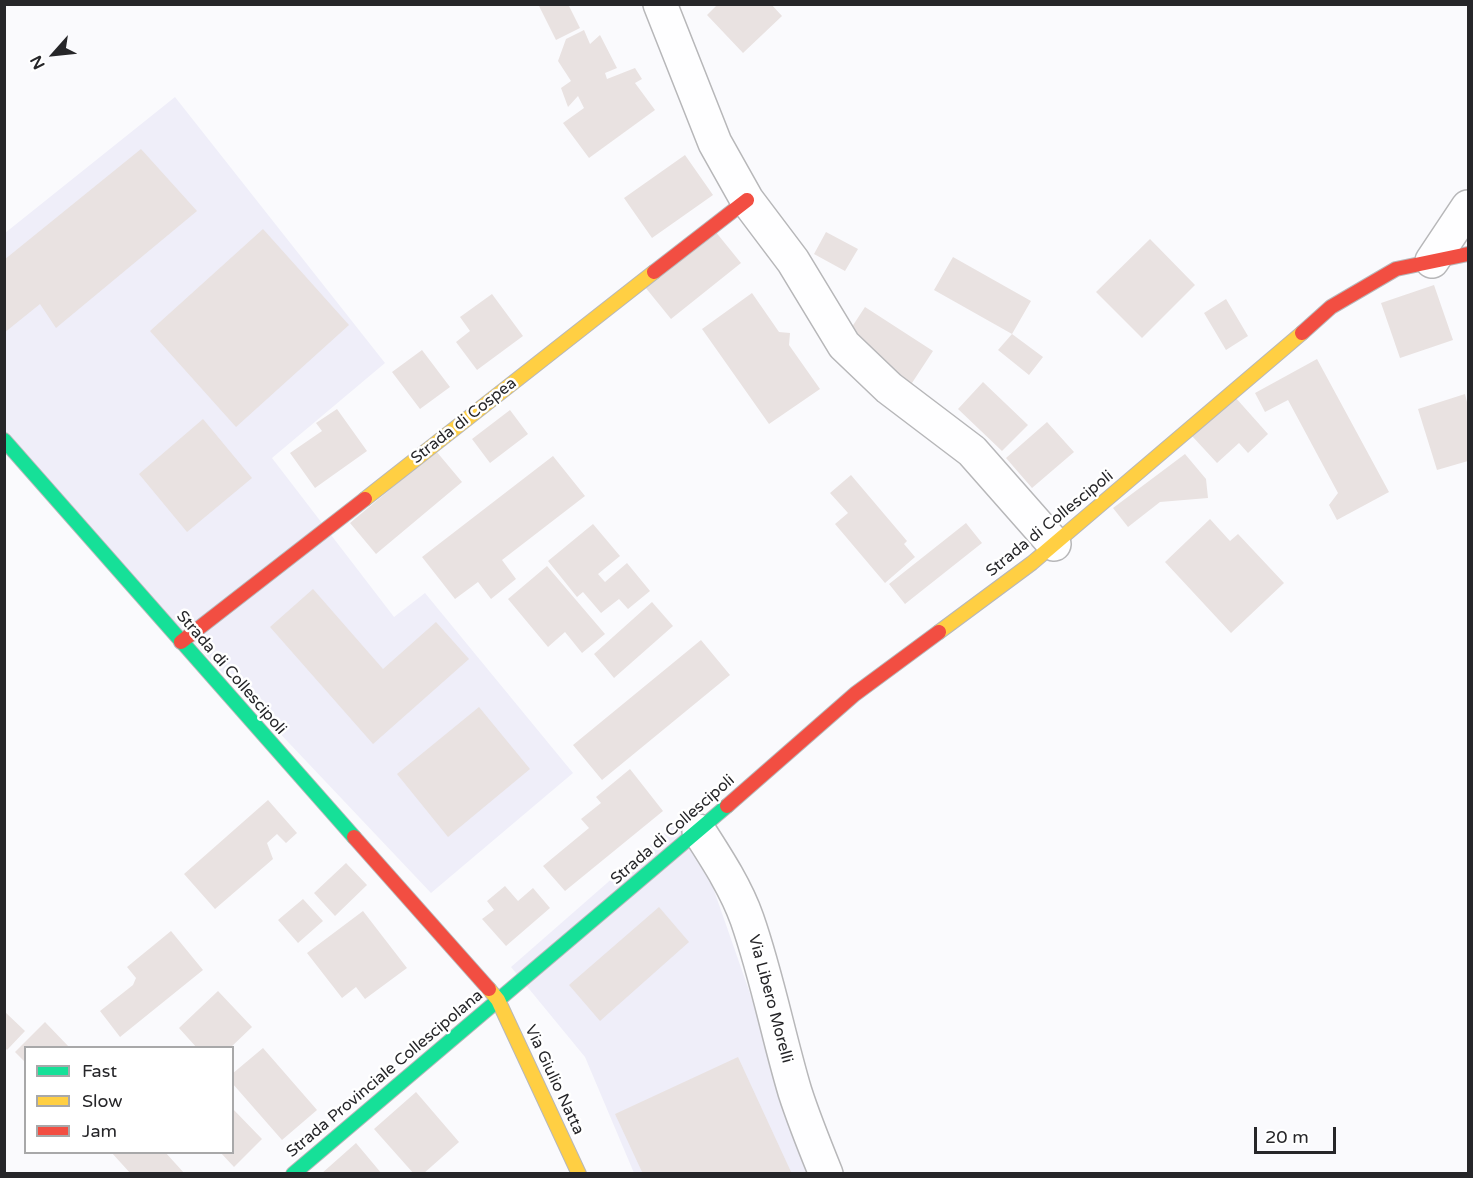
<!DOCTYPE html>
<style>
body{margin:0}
#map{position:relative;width:1473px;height:1178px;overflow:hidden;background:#fafafd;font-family:"Varela Round",sans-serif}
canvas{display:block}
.frame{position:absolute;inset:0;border:6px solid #262629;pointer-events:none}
.legend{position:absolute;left:24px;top:1046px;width:210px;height:108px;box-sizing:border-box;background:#fff;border:2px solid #a8a8a9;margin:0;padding:8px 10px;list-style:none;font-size:18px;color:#262629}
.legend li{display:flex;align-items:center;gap:12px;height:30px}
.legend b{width:30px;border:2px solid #a8a8a9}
.north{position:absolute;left:24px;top:24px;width:60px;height:60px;-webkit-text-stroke:4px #fff;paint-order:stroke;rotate:243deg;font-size:16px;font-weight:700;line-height:24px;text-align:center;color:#262629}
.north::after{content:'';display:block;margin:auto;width:21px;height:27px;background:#262629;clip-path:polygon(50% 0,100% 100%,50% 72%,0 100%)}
.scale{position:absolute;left:1254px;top:1127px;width:82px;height:27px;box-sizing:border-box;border:3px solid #262629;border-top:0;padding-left:8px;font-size:18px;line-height:21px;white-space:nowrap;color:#262629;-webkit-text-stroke:4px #fff;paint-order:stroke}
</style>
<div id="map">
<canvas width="1473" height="1178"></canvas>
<div class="frame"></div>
<ul class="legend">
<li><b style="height:8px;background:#16e098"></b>Fast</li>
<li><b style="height:8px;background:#ffcf43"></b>Slow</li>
<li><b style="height:8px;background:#f24e42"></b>Jam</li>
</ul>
<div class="north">N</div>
<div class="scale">20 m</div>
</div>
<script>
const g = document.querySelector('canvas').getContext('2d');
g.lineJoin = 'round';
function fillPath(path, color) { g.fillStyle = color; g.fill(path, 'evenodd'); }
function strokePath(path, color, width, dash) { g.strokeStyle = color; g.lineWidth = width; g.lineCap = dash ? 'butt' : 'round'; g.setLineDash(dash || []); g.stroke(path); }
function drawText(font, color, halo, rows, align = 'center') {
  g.font = font + ' "Varela Round",sans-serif'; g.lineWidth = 5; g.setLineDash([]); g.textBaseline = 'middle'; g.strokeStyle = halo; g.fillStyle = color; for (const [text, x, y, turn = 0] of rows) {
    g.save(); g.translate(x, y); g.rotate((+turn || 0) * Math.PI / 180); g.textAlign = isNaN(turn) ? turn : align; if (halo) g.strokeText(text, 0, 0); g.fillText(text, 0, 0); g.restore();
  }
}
fillPath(new Path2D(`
 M175,97L385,363L272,458L394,617L425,593L573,773L431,893L5,443V233Z
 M687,813L753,1002L819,1173H634L585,1057L511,967Z`), '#efeef9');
fillPath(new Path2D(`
 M538,4H568L580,28L556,40Z
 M718,4H771L782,16L743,53L707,15Z
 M584,30L590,44L600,35L617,68L605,73L607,79L635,68L642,79L635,83L655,110L589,158L563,123L584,108L578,96L568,107L561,88L571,81L558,61L566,39Z
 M141,149L197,211L56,328L40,304L4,333V260Z
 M685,155L713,195L652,238L624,198Z
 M263,229L349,325L236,427L150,331Z
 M715,231L741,263L671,319L645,287Z
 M826,232L858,249L845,271L814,254Z
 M1150,239L1195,285L1142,338L1096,292Z
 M953,257L1031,301L1012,334L934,290Z
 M1434,285L1453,340L1400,358L1381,303Z
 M752,293L779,332L790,333L789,345L820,389L769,424L702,329Z
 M492,294L523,336L477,370L456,342L470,331L460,317Z
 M1226,299L1248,336L1226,350L1204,313Z
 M865,307L933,351L910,386L842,342Z
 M1012,334L1043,357L1029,375L998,350Z
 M422,350L450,387L420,409L392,372Z
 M1317,359L1389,492L1337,520L1329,505L1338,493L1288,400L1265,412L1255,393Z
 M983,382L1028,425L1002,451L958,409Z
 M1465,394L1468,406V461L1437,470L1418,409Z
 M1235,397L1268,434L1248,453L1239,443L1217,463L1192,436Z
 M337,409L367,451L315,488L290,453L322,431L316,423Z
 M510,410L528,434L490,463L472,439Z
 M203,419L252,478L187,532L139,474Z
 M1047,422L1074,452L1032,488L1006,458Z
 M436,451L462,482L376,554L350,523Z
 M1185,454L1206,479L1208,498L1160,502L1128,527L1113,508Z
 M553,456L585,496L502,560L516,579L491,599L478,582L455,599L422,557Z
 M851,475L907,541L904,544L915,557L885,583L835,524L848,513L830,493Z
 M1210,519L1230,541L1238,534L1284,583L1231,633L1165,562Z
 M966,523L982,543L905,604L889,584Z
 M593,524L620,556L598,574L605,582L627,563L650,591L628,609L619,599L601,613L583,592L577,597L548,561Z
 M547,566L605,634L582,653L565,632L548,647L508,599Z
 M313,589L383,669L436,622L469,659L373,744L270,627Z
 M652,602L673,626L614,678L594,654Z
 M701,640L730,675L602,780L573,745Z
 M479,707L530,769L448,837L397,774Z
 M630,769L663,811L565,891L543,866L589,828L581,819L601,803L596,797Z
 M268,800L297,833L286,843L277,834L267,843L273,859L215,909L184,874Z
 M346,863L367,885L335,916L314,893Z
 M505,886L518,901L533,888L550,908L506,946L482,919L494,910L487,901Z
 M303,899L323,921L298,943L278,920Z
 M659,907L689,942L600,1021L569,985Z
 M363,911L407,968L365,999L356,987L342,998L307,953Z
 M171,931L203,970L120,1037L100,1011L133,985L136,978L127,967Z
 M218,991L252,1027L230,1048H197L179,1028Z
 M4,1011L25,1031L7,1050L4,1047Z
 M45,1022L70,1048H26V1063L15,1052Z
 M263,1048L317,1110L282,1140L232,1083V1074Z
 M738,1057L792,1174H643L615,1114Z
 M416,1092L459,1142L423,1174H414L374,1129Z
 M232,1108L262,1139L234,1167L220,1152H232Z
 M356,1143L382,1174H321Z
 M111,1152H165L185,1174H131Z`), '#e9e2e1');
const street = new Path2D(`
 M660,4L715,143L747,200L793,261L844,345L889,388L972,451L1054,544
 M1432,261L1468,207
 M699,831C717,859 736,888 747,919C767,976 778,1035 795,1092C804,1120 815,1147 826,1174`);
const fast = new Path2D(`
 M4,440L354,837
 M293,1174L727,806`);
const slow = new Path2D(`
 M365,499L654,272
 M939,632L1032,563L1302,333
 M489,989L498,1000L579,1174`);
const jam = new Path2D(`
 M654,272L747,200
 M1302,333L1331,307L1396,269L1468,254
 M181,642L365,499
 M727,806L855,694L939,632
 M354,837L489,989`);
strokePath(street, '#b7b7b9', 36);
strokePath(fast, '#b7b7b9', 16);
strokePath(slow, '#b7b7b9', 16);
strokePath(jam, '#b7b7b9', 16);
strokePath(street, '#fefeff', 33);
strokePath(fast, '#16e098', 14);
strokePath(slow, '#ffcf43', 14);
strokePath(jam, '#f24e42', 14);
drawText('16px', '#262629', '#fff', [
 ["Strada di Cospea",464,421,-38],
 ["Strada di Collescipoli",1050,524,-39],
 ["Strada di Collescipoli",231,673,49],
 ["Strada di Collescipoli",673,830,-41],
 ["Via Libero Morelli",770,999,75],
 ["Strada Provinciale Collescipolana",385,1074,-40],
 ["Via Giulio Natta",554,1080,65]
]);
</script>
